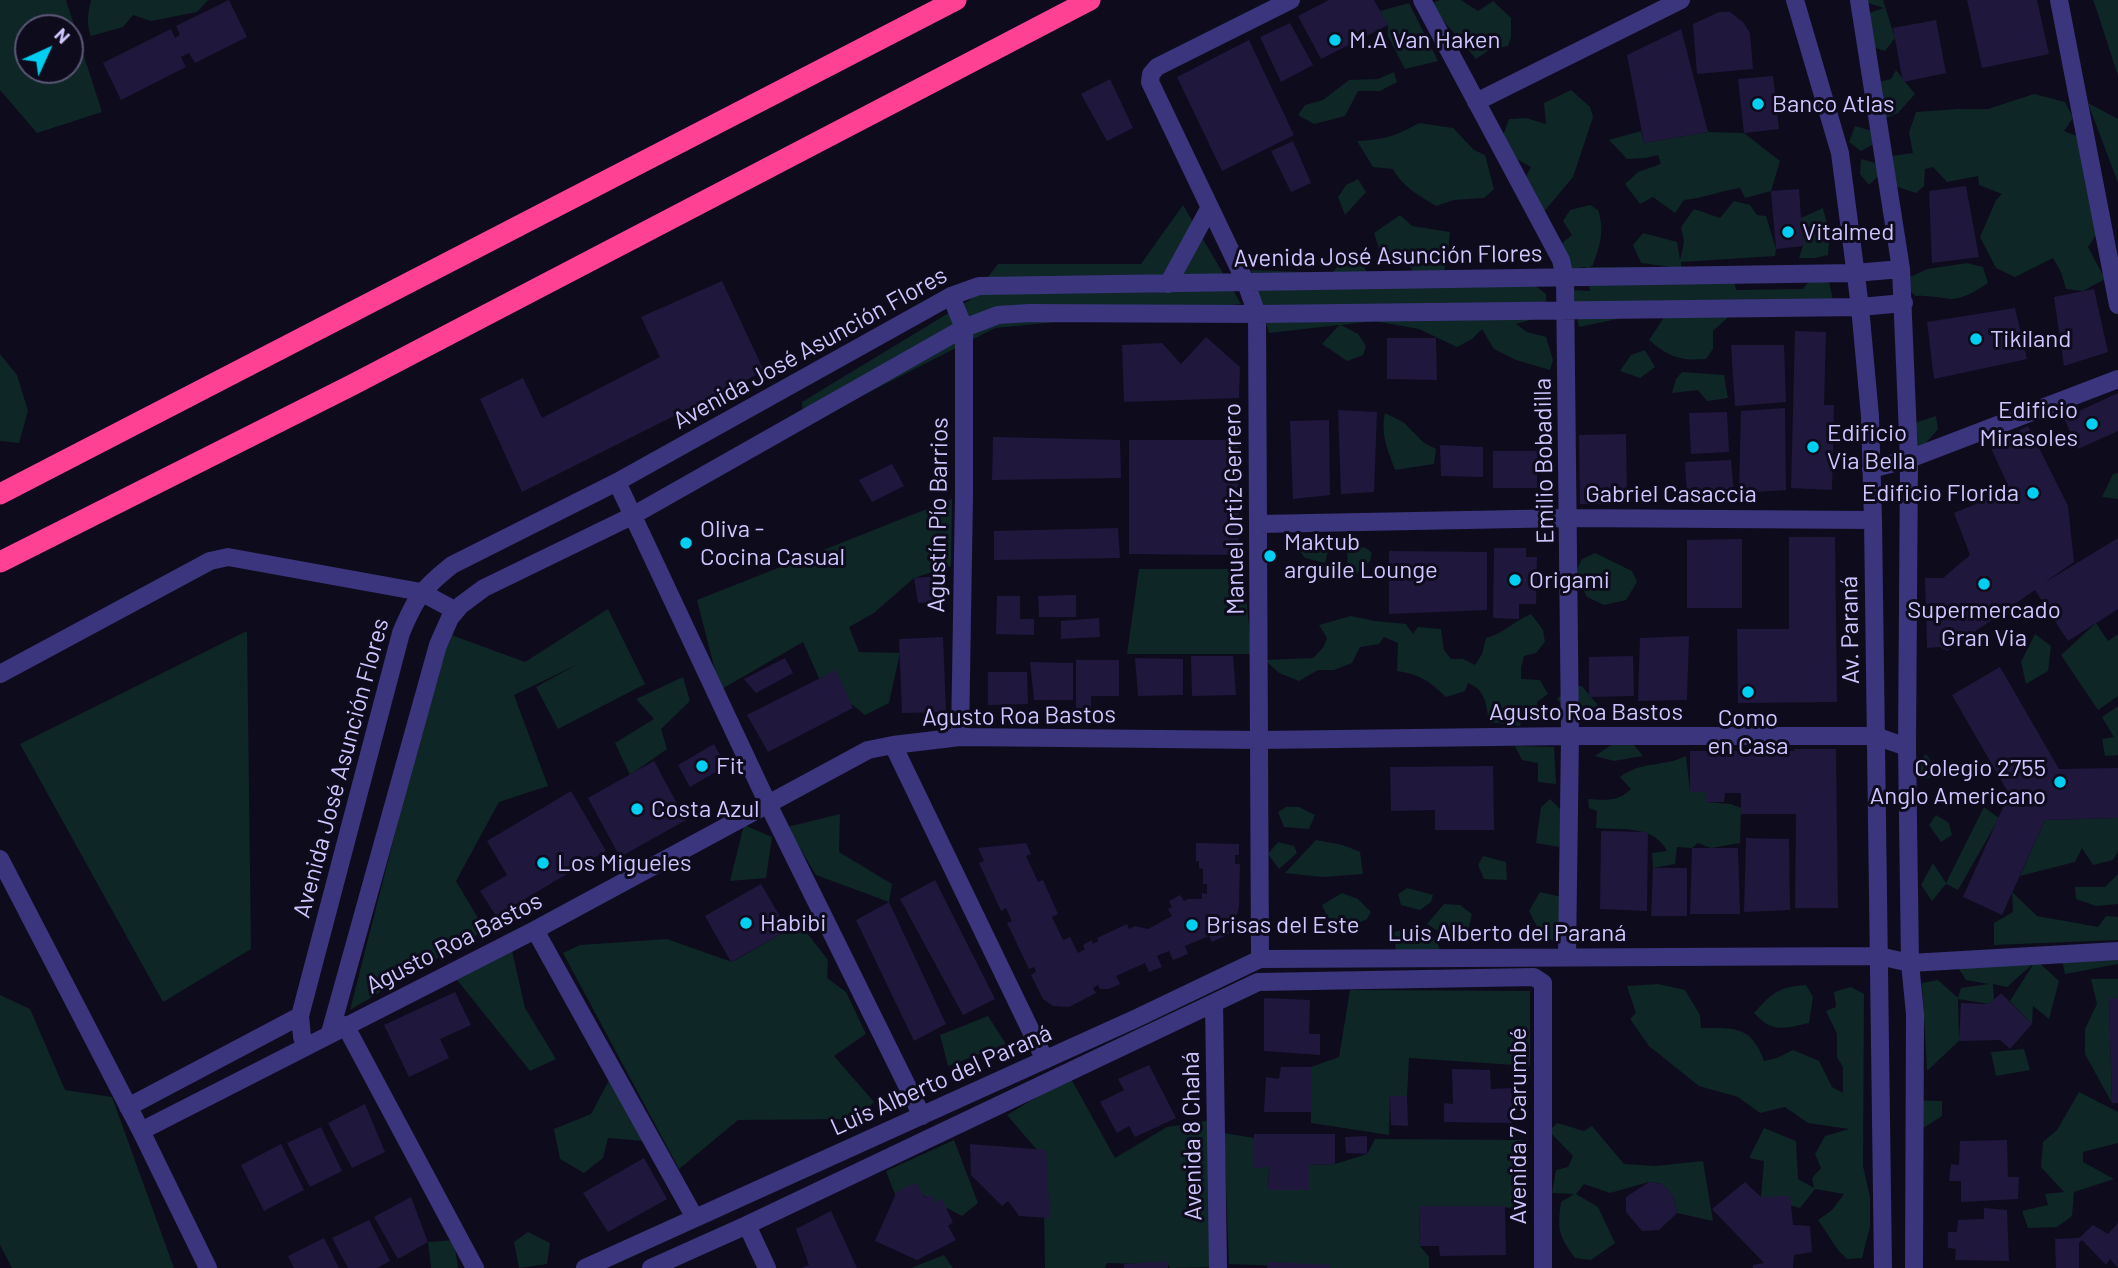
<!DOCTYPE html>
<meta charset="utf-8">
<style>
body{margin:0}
#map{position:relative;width:2118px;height:1268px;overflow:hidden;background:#0e0b1c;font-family:Barlow,sans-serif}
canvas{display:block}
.north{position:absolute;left:14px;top:14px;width:70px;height:70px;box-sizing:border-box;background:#0e0b1c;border:2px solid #5b5677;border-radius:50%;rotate:45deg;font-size:19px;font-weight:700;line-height:28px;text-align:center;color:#cfc6ff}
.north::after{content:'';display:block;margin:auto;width:24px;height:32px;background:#00cff1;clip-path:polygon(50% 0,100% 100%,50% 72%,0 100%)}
</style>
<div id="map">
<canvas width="2118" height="1268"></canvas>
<div class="north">N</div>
</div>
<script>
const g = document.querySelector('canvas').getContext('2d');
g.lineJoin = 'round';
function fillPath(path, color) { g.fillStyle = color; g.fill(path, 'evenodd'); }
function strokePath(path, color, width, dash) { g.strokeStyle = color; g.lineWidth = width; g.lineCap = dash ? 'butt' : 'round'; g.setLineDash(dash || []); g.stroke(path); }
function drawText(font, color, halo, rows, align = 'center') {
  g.font = font + ' Barlow,sans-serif'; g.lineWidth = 6; g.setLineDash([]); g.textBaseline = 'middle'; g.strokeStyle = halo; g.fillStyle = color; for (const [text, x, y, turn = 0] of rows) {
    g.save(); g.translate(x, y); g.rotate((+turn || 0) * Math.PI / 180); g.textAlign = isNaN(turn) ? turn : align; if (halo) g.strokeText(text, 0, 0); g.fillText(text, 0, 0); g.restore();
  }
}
fillPath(new Path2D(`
 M0,0H66L102,112L37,133L0,90ZM28,28H70V70H28Z
 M91,0H208L197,12L151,21L133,15L123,27L91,36C86,24 88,13 91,0Z
 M1440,0H1461L1478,11L1493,1L1511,18V37L1508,46L1489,50L1476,59L1429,4Z
 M1859,0H1883L1895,38L1885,51L1869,46L1866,14L1884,8Z
 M2093,0H2118V76L2097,11Z
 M1409,3L1438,61L1405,69L1388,36V25L1380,11Z
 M1896,70L1915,94L1898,113L1881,120L1879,82L1891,79Z
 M1394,72L1397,82L1380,91H1358L1345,116L1314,124L1298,115L1305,105L1323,100L1349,80L1378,79Z
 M1571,90L1590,107L1593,117L1573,177L1542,214L1523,182L1531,167L1515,158L1501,141L1509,119L1526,118L1546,124L1544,103Z
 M2034,94L2065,102L2073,118L2064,131L2084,139L2097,234L2088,247L2105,279L2083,291L2066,289L2061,272L2053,258L2015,277L1996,268L1980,237L1996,200L2002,194L1979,185L1978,176L1947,182L1933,167L1925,169L1924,186L1916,193L1895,186L1892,156L1913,153L1909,133L1916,112L1958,109H1988Z
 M2088,103L2118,119V183Z
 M1419,123L1453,128L1474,150L1485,155L1494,189L1484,198L1454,200L1436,206C1420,196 1402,187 1393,169L1373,167L1357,141C1383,140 1396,136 1419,123Z
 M1855,126L1872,131V145L1861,151L1849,142Z
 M1641,131L1644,143L1708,132L1744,133L1780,161L1771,191L1745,198L1740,188C1721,191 1703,198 1684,200L1675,213L1653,197L1640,204L1625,184L1638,172L1661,164L1658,155L1646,158L1627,159L1609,140Z
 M1861,159L1875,163L1879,175L1869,185L1860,174Z
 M1358,179L1366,192L1345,215L1338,197L1346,185Z
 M1734,201L1750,205L1757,215L1766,216L1776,249L1775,256L1681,262V267H1731L1736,290L1803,289L1812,277L1827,273L1833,300L1736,310L1713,331V349L1706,359C1680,361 1669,357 1649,340L1663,319L1656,311L1579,327L1571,290L1590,291L1585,267L1572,269L1561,244L1572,235L1563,221L1570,210L1590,205L1598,210C1605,231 1600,245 1593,265L1590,267H1671L1641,263L1633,245L1643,233L1677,242L1680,260L1684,242L1681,227L1694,209L1720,218Z
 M1183,205L1241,304L995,328L803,426L802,402L970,300L998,264H1141Z
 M1823,208L1830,235L1828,255L1815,258H1799L1803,246L1801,218Z
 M1400,215L1412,226L1450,232L1448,256L1443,274L1413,271L1404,259L1379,249L1374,233Z
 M1344,259L1364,266L1367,274L1525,278L1546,294L1547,315L1516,324L1527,332L1546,337L1553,360L1550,370L1516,360L1494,349L1482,329L1472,339L1457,347L1419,329L1374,321L1341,325L1358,334L1366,346L1363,355L1347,361L1322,344L1339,325L1269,333L1251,270L1332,273Z
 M1967,263L1983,267L1988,283C1977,290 1964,299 1951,299C1939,298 1928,295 1916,296L1910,291V277L1927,269Z
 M1645,350L1655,367L1640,378L1620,371L1631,355Z
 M0,354L17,375L28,411L19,443L0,441Z
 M1682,372L1724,375L1728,398L1707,401L1698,390L1672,393L1676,379Z
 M1385,413L1403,422L1423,442L1436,449L1434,464L1395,470C1388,450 1380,434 1385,413Z
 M1936,416L1938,429L1920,450L1912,447L1911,424Z
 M2118,473V499L2102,497L2113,474Z
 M952,499L951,566L914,578L874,613L849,627L859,652L900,653L889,703L865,715L819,678L803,642L720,690L697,600Z
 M1322,536L1330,543L1325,563L1305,558L1297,548L1303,540Z
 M1355,546L1366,548L1372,553L1370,561L1354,576L1348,569L1347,550Z
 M1595,553L1632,571L1637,582L1626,600L1604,605L1587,597L1583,589L1575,581L1577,569L1582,559Z
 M1139,569H1243L1252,654H1127Z
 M608,609L645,684L558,729L536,687L578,664L514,695L548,786L499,802L456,881L485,930L350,1010L446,633L525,662Z
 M1531,614L1543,630L1545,642L1536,653L1524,656L1521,668V679L1540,680L1548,694L1537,702V710L1532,717L1523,715L1520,726L1489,722C1486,704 1486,690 1468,683L1465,691L1446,697C1428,680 1421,675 1397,671L1398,643L1384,637L1379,644L1360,647L1352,663L1334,670H1318L1299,681L1279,673L1265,660L1313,658L1323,648L1327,638L1319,625L1351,616L1375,621L1406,624L1413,634L1418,627L1441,629L1444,650L1451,659H1463L1475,665L1482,654L1486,638C1505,633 1514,621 1531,614Z
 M2096,623L2108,641L2118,634V696L2098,710L2061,655Z
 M247,631L251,949L163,1002L20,744Z
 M2035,634L2051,646L2048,671L2026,684L2021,662Z
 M683,677L690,701L661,729L667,749L630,775L615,743L654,719L636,699Z
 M1570,686H1582L1601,709L1587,718L1570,714L1557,699Z
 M2118,706V755L2105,756L2102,739L2114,737L2102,717Z
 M1611,745H1634L1643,756L1614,761L1595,756Z
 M1515,746L1554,747L1556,784L1538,782V763L1522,760Z
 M1926,754L1935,768L1936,777L1921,779L1919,761Z
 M1686,756L1690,791L1705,787L1706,802L1731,804L1741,808L1740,843L1711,848L1698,843L1692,848L1677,847L1675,864L1653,868L1652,853L1667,851C1654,825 1621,830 1596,828L1597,811L1589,808L1588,799C1605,800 1618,802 1631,789L1620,777C1640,761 1664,767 1686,756Z
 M1550,799L1563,812L1559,847L1536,843L1541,807Z
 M1286,807H1299L1315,815L1309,829L1284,827L1278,812Z
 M1984,807L1999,818L1958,890L1946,884L1932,901L1921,885L1933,863L1946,883Z
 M840,814L839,852L892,884L889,902L816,875L787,827Z
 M1936,815L1949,823L1952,835L1941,842L1929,825Z
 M2118,818V851L2113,860L2093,865L2082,848L2075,862L2020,876L2045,820Z
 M744,825L772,837L766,878L730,881Z
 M1316,840L1343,845L1360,852L1363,874L1322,877L1285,873Z
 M1278,842L1294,846L1297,853L1279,869L1268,854Z
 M1483,856L1506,862L1507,880L1484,879L1478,865Z
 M2118,874V904L2096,906L2076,899L2075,887H2105Z
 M1407,888L1433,895L1431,902L1420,910L1401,905L1398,894Z
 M1540,892L1562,897L1563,920L1554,942L1538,929L1529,911Z
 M2012,892L2037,916L2098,927L2106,916L2118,917V940L1994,945V923L2013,912Z
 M1342,893L1358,899L1371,912L1367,919L1346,930L1328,918L1322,905Z
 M1444,904L1460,905L1472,914L1466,938L1452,931H1438L1427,924Z
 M796,919L828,960L827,978L846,992L866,1034L834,1056L874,1102L856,1119L738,1120L679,1169L563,953L580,945L667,939L732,962L788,930Z
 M1422,927C1432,934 1438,941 1441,954L1397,958L1395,944L1389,934L1403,929Z
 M512,951L525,1008L556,1059L530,1071L454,976Z
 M2118,957V964L2065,974L2062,960Z
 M1953,960H2036L2059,981L2049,1019L2033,1006L2032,1024L2010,1001L2034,963L2007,987L1993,984L1994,999L1989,1004L1958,999L1959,1041L1927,1071L1922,983L1938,980L1958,998L1961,988L1989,984L1966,980Z
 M2091,979H2118V998L2109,999L2112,1103L2085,1054V1029L2097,1004Z
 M1658,984L1685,990L1700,1015L1701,1028C1733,1028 1752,1025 1764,1061L1777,1058L1793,1050L1819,1061L1832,1087L1843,1093V1067L1837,1057V1034L1826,1011L1836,1007L1834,992L1851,987L1864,994L1863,1166L1870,1197V1227L1862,1258L1847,1259L1838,1250L1818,1220L1832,1210L1844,1194L1815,1189L1800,1208L1761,1197L1764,1161L1749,1158L1764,1128L1796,1141L1798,1179L1814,1188L1812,1178L1821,1168L1815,1154L1825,1136L1849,1129L1808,1123L1785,1107L1760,1113L1738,1097L1699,1086L1649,1046L1630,1019L1636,1013L1627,986Z
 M1806,985L1813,997L1809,1023C1785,1028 1773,1034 1754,1013C1772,993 1778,987 1806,985Z
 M1350,990L1530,991V1066L1409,1058L1407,1096H1390L1389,1135L1311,1123V1067L1339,1057Z
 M0,995L30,1009L65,1090L112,1097L174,1268H12L0,1245Z
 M988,1016L1006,1044L948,1066L940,1035Z
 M2024,1049L2030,1070L1996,1076L1991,1052Z
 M614,1071L644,1141L608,1138L603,1158L584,1173L560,1159L554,1129L591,1114Z
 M1070,1077L1115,1158L1167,1127L1213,1120L1215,1267L1170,1268L1169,1265L1107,1263L1105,1268H1045L1043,1157L1007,1115Z
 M2079,1092L2118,1112V1143L2083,1152V1162L2114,1179L2074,1192L2072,1216L2057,1227L2028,1228L2022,1211L2048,1205L2045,1194L2064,1192L2041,1167L2043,1142L2057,1130Z
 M1914,1100L1942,1101V1116L1925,1127L1912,1129Z
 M1557,1123L1584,1131L1592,1126L1624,1164L1655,1166L1703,1161L1713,1221L1677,1213L1673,1196L1662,1184L1649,1182L1610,1193L1584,1184L1576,1194L1598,1207L1615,1243L1591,1260L1575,1258C1559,1236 1557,1230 1561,1202L1574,1194L1552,1193L1556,1170L1568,1167L1573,1156L1549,1131Z
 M1224,1133L1254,1138V1167H1269L1268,1189L1309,1165L1335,1164L1367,1154L1375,1139L1522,1140L1525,1208L1419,1206L1420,1246L1429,1257V1268H1329L1229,1264Z
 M954,1140L978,1203L962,1216L947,1208L941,1212L921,1193L896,1197L886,1171Z
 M528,1232L550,1243L547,1264L519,1268L514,1242Z
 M454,1240L458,1268H431L428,1242Z
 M944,1255L953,1268H911Z`), '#0e2626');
fillPath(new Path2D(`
 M229,0L247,37L195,63L189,53L181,57L186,67L121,100L103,63L171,29L175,38L180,35L176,26Z
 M1329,0H1374L1388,25L1321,59L1298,16Z
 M1967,0H2037L2049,54L1982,68Z
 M1719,12H1730L1743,22L1750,33L1753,69L1697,74L1693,24Z
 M1936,20L1946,73L1903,82L1893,28Z
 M1290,23L1313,65L1281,82L1260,37Z
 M1681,29L1708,132L1644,143L1627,55Z
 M1249,40L1294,135L1222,171L1177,77Z
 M1773,76L1779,129L1744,133L1738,79Z
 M1110,79L1133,128L1107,141L1081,94Z
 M1293,141L1311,183L1291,192L1271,151Z
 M1966,186L1979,257L1932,263L1929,191Z
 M1799,189L1803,246L1776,249L1771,191Z
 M722,281L764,371L522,492L480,399L523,378L542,418L660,357L641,317Z
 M2094,289L2108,352L2064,366L2054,297Z
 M2015,308L2027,359L1934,379L1927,322Z
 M1795,331L1826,332L1824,405H1834L1832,490L1791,488Z
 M1206,337L1240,367L1239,398L1124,402L1122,345L1162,343L1181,364Z
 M1387,338H1436L1437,380L1387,379Z
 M1731,345H1784L1786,402L1735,406Z
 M2118,393V431L2078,449L2064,418Z
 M1785,408L1786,490L1739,493L1741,411Z
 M1338,410L1377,412L1374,492L1341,494Z
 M1727,412L1729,452L1691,454L1689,413Z
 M1329,420L1330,495L1293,499L1290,421Z
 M2028,426L2068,506L2074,562L2044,583L2118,538V609L2068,641L2035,590L1947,651L1940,647L1927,648L1925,578H1943L1970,555L1954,513L2010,490L1990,446Z
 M1626,434L1627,504H1580L1579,435Z
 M993,437L1120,440L1121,478L992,480Z
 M1129,440H1238L1239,555L1129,554Z
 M1440,445L1483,447V477L1441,476Z
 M1493,451H1537V488H1493Z
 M1731,460L1734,494L1687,497L1685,462Z
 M892,464L904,486L872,502L859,480Z
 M1118,528L1120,558L994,560V531Z
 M1789,537H1835L1837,702L1738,703L1737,629H1789Z
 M1742,539V608H1687V540Z
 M1494,548H1526V557H1537L1536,604H1519V619L1493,618Z
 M1389,551L1487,552V610L1389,614Z
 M942,576V602L918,603L914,578Z
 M1076,595V617H1039L1038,596Z
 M997,596H1020V619H1034V635L996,634Z
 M1099,618L1100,637L1061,639V621Z
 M1689,636L1687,700L1638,701L1640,638Z
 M943,637L946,712L902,713L899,639Z
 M1191,656H1233L1236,695L1192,696Z
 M1633,656L1634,696L1589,697V657Z
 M785,658L793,673L756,693L744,679Z
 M1135,658L1183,659V695L1138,696Z
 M1076,660H1119V696H1091V708H1076Z
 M1030,662L1073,663V700H1034Z
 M2000,667L2059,769L2118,768V818L2045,820L2002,915L1963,897L2009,794L1952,695Z
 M836,670L853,708L768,752L747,715Z
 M988,672H1027L1028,704L988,705Z
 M714,744L726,766L690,787L678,765Z
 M1794,749H1836L1838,908H1795L1796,814H1741V793H1725L1724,802H1705V792H1690V751H1795Z
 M654,761L686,820L620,857L588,798Z
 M1493,766L1494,830H1435V810L1391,811L1390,767Z
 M571,791L606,851L496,916L480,891L507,875L487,841Z
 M1601,831L1648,832L1647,911L1600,909Z
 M1746,838L1789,839L1790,910L1744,912Z
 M1026,843L1031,854L1026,856L1038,882L1043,880L1058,914L1052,917L1063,940L1070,937L1078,953L1085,949L1083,945L1092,940L1093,944L1098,941L1097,938L1127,924L1129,929L1135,926L1148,929L1172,916L1168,909L1172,907L1169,901L1180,895L1184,901L1188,899H1202V893L1207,894V884H1203V869L1199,868V861H1196V843L1239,844V855H1235V864H1240L1239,907L1237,914L1227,928L1229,934L1212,942L1209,936L1185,946L1188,954L1173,960L1169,951L1157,956L1162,967L1149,972L1145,963L1116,976L1120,984L1109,989H1100L1098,985L1093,988L1096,993L1069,1007L1053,1006L1043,999L1031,975L1036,972L1034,967L1029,969L1007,923L1012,921L1006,908L1001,911L979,863L984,861L978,848Z
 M1692,848H1738L1740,914H1690Z
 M1653,868H1687V916H1651Z
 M935,880L995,999L963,1015L900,899Z
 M761,884L788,930L731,962L705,916Z
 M889,902L946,1024L914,1041L856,920Z
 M455,992L471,1025L440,1039L449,1058L409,1077L384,1025Z
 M2001,993L2032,1024L2010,1049L2000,1040L1959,1041L1961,1003L1989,1004Z
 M1264,998L1310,1000L1309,1034H1320V1055L1264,1051Z
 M2109,998H2118V1103H2112Z
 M1149,1065L1176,1118L1135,1137L1129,1126L1117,1133L1100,1102L1124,1090L1118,1079Z
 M1281,1067H1311L1312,1112H1264L1266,1077L1279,1079Z
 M1452,1069L1490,1070L1491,1089L1512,1088V1123L1444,1122V1103L1453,1104Z
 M1390,1096H1407L1408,1126L1391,1125Z
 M365,1104L385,1152L352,1168L328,1123Z
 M321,1127L342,1171L310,1187L287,1143Z
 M1254,1134H1335V1164L1309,1165V1190H1268L1269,1167L1254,1168Z
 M1367,1136V1154L1346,1153L1345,1137Z
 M2007,1140L2008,1177H2019L2018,1199L1961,1202V1181H1949L1951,1164L1959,1165L1960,1141Z
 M281,1144L304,1190L264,1211L241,1165Z
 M970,1144L1046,1150L1050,1218L1019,1216L1008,1201L1002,1206L971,1175Z
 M644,1158L667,1199L608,1232L583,1193Z
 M1649,1182L1662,1184L1673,1196L1677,1213L1659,1230L1642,1231L1626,1212V1197Z
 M1745,1182L1761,1197L1790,1196L1793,1225L1810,1226L1812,1252L1794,1255L1793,1268H1753V1265L1764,1263L1712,1209Z
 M916,1183L925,1198L932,1195L935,1203L941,1198L953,1222L948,1226L956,1240L917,1260L875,1241L897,1191Z
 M411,1197L428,1242L398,1259L374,1217Z
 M1419,1206H1505L1506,1255L1440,1256L1439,1246H1420Z
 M1984,1208L2007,1210L2009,1261L1955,1260L1956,1249L1948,1248V1232H1957L1958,1220L1984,1219Z
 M831,1211L857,1268H801L809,1265L796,1229Z
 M369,1220L390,1261L377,1268H348L332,1238Z
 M2118,1223V1268L2110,1259L2106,1265L2082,1240L2079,1243V1268H2056L2055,1239L2079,1238L2093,1225L2108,1234Z
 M324,1238L339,1268H294L288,1256Z
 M1168,1261V1268H1124V1264Z
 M1267,1262L1330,1265V1268H1267Z`), '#20173d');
strokePath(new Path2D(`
 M1422,0L1561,260L1565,278L1570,736L1567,957
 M1795,0L1840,153L1860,307L1870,416L1873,520L1883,1268
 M1859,0L1901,269L1909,459L1907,747L1910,963L1915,1014L1914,1268
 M2059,0L2118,305
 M1476,102L1681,0
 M1168,284L1210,207
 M951,296L964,328V496L960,737
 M1871,469L1909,459L2118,379
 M617,482L768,804L922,1116
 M1259,524L1569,518L1873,520
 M0,674L210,561L228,557L421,592L456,611
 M893,745L1045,1060
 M0,859L141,1131L208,1268
 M535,930L695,1218
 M1260,959L1257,314L1246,283L1150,82L1151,74L1157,67L1291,0
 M1214,1003L1218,1268
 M345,1025L475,1268
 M330,1033L438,645L450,618L461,605L484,588L632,516L964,328L998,315L1029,313L1257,314L1860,307L1904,303
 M306,1046L302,1037L300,1016L401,633C416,597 422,589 452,565L617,482L951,296L979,286L1855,273L1901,269
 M128,1107L300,1016
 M141,1131L535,930L868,750L893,745L960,737L1260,740L1570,736H1875L1907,747
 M747,1225L767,1268
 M585,1268L1137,1018L1260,959L1879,956L1910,963L2118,951
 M651,1268L747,1225L1258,982L1534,977L1543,983V1268`), '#3a357c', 18);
strokePath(new Path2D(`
 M0,494L956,0
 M0,562L352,385L1090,0`), '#ff4194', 21);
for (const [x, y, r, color] of [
 [1335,40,7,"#00cff1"],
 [1758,104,7,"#00cff1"],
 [1788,232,7,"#00cff1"],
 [1976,339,7,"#00cff1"],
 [2092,424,7,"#00cff1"],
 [1813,447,7,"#00cff1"],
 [2033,493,7,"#00cff1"],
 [686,543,7,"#00cff1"],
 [1270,556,7,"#00cff1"],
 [1515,580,7,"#00cff1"],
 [1984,584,7,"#00cff1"],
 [1748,692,7,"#00cff1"],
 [702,766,7,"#00cff1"],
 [2060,782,7,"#00cff1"],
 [637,809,7,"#00cff1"],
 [543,863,7,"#00cff1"],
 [746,923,7,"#00cff1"],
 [1192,925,7,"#00cff1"]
]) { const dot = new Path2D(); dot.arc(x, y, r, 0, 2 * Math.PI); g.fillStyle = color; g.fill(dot); strokePath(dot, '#0e0b1c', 2.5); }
drawText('24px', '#cfc6ff', '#0e0b1c', [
 ["M.A Van Haken",1349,40],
 ["Banco Atlas",1772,104],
 ["Vitalmed",1802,232],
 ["Tikiland",1990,339],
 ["Edificio",2078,410,"right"],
 ["Mirasoles",2078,438,"right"],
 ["Edificio",1827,433],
 ["Via Bella",1827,461],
 ["Edificio Florida",2019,493,"right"],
 ["Oliva -",700,529],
 ["Cocina Casual",700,557],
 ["Maktub",1284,542],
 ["arguile Lounge",1284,570],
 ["Origami",1529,580],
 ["Supermercado",1984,610,"center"],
 ["Gran Via",1984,638,"center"],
 ["Como",1748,718,"center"],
 ["en Casa",1748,746,"center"],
 ["Fit",716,766],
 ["Colegio 2755",2046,768,"right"],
 ["Anglo Americano",2046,796,"right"],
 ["Costa Azul",651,809],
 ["Los Migueles",557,863],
 ["Habibi",760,923],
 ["Brisas del Este",1206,925]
], 'left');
drawText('24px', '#cfc6ff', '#0e0b1c', [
 ["Avenida José Asunción Flores",1388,256,-1],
 ["Avenida José Asunción Flores",810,348,-29],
 ["Emilio Bobadilla",1544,461,-91],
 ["Gabriel Casaccia",1671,494],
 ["Manuel Ortiz Gerrero",1234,509,-91],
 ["Agustín Pío Barrios",938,515,-89],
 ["Av. Paraná",1850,630,-91],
 ["Agusto Roa Bastos",1586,712],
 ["Agusto Roa Bastos",1019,716,-1],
 ["Avenida José Asunción Flores",341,768,-75],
 ["Luis Alberto del Paraná",1507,933],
 ["Agusto Roa Bastos",454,943,-27],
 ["Luis Alberto del Paraná",941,1080,-24],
 ["Avenida 7 Carumbé",1518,1126,-90],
 ["Avenida 8 Chahá",1192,1136,-91]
]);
</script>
